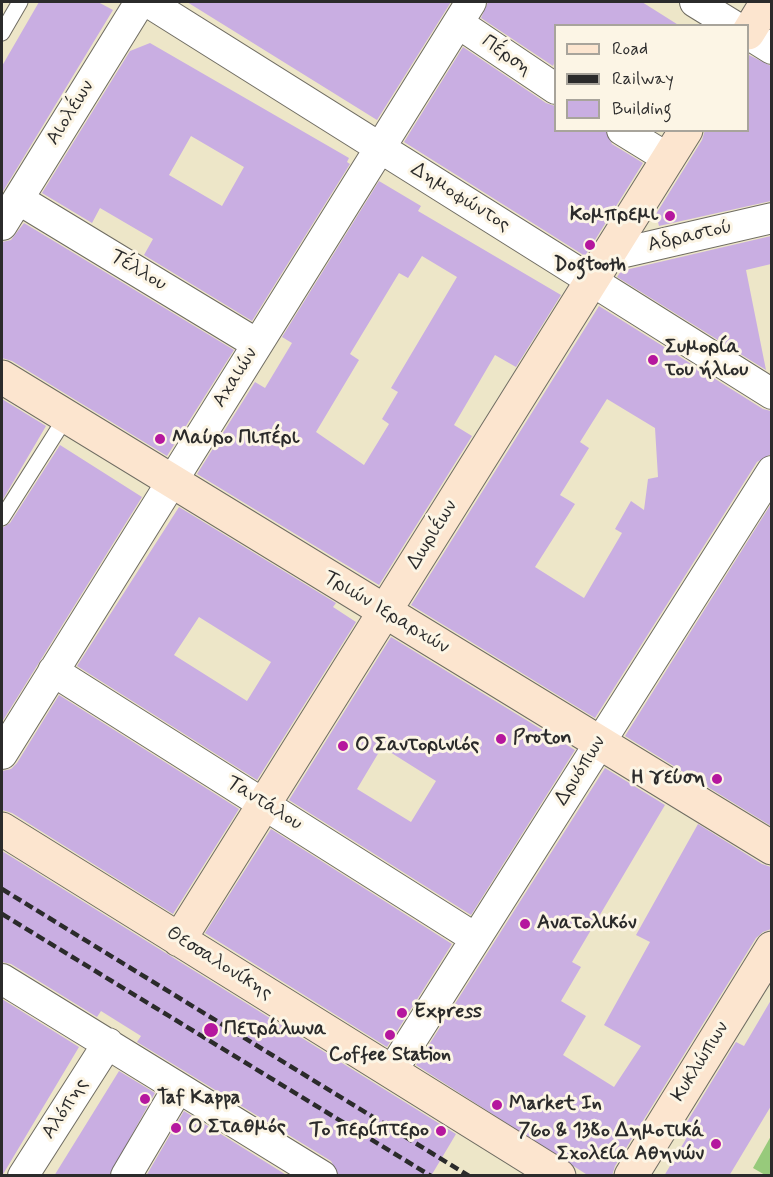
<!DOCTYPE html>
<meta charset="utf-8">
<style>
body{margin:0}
#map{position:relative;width:773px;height:1177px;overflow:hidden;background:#ede6c8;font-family:Mynerve,sans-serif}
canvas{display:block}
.frame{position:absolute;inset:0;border:3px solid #2b2b2b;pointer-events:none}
.legend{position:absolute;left:554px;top:24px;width:195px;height:108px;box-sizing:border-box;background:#fcf5e5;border:2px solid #a8a49b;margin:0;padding:8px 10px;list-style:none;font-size:18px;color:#2b2b2b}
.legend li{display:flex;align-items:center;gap:12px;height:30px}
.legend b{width:30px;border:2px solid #a8a49b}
</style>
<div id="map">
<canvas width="773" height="1177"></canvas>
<div class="frame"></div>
<ul class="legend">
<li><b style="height:8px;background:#fce5cf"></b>Road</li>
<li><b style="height:8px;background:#2b2b2b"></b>Railway</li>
<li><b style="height:16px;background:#c9aee2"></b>Building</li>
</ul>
</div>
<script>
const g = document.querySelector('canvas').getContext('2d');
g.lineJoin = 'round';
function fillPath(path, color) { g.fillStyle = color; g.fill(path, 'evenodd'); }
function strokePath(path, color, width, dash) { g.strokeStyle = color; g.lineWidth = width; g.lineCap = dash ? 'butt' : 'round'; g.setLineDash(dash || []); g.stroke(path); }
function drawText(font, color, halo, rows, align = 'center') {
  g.font = font + ' Mynerve,sans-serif'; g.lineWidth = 6; g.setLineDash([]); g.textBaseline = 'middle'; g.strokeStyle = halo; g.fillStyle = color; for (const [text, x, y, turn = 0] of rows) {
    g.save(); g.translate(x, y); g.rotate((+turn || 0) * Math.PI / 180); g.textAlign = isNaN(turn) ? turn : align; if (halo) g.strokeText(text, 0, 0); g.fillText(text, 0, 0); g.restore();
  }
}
fillPath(new Path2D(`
 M771,1136V1175H765L753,1168Z`), '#97ca7b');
fillPath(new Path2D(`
 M39,2H98L113,10L2,193V66Z
 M187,2H451L377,120Z
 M488,2H642L680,26H555V61L553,66L481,18Z
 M150,43L349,158L347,162L350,164L252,321L144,255L153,239L100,208L92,223L42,193L130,51ZM191,136L244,167L222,206L169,175Z
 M463,47L546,103L555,106V130H605L612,144L643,163L585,256L404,142Z
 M749,55L771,66V201L659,226L656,214L702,140L705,130H747Z
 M379,181L421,206L418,211L561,295L516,367L495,355L454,425L472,436L379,585L197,474L255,382L265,388L292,343L282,337ZM422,256L457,277L391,388L398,392L382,419L389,424L364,465L316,432L359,360L350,354L399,273L408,278Z
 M24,223L234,350L167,456L12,361L2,358V242L11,240Z
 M771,236V264L746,270L766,370L617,277L621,271Z
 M599,306L763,409L771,411V454L757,462L595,718L411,605ZM607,399L655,428L658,477L648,479L644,510L631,501L615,529L622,533L584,598L535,567L575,504L560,495L589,448L580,442Z
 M2,399L46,426L2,501Z
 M60,445L142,497L2,722V528L10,523Z
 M771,504V826L625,736Z
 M179,507L336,603L333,607L356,622L257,780L77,666ZM199,617L271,662L247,701L174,655Z
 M391,637L575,750L471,915L289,800ZM382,747L436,781L411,822L357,789Z
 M59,695L239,809L173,914L12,813L2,810V771L11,769L17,763Z
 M605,768L665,805L572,962L581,967L561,1001L586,1016L563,1055L614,1087L641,1046L604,1025L650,942L636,935L698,824L762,864L771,867V929L763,932L756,938L615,1166L612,1176H589L416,1065Z
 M271,829L452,944L387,1047L205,933Z
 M2,851L456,1134L431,1176H339L331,1161L137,1042L141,1036L101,1011L97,1017L11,964L2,962Z
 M2,999L79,1047L2,1176Z
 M771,1000V1106L729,1176H664L686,1139L679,1135L736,1042L744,1046Z
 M119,1071L155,1093L109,1176H54Z
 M184,1111L288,1176H146Z`), '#c9aee2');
const lane = new Path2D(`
 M2,33L20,2
 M2,518L66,417`);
const street = new Path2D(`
 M148,2L772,394
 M695,2L734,26
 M458,23L556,89
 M748,34L772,49
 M622,130L669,159
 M18,199L257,344
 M2,225L140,2
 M608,256L772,218
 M53,671L475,938
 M2,754L471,2
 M2,979L322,1176
 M392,1071L772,471
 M23,1176L108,1043
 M126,1176L178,1088`);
const secondary = new Path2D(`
 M748,33L767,2
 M2,377L772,848
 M2,829L559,1176
 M179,940L686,130
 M631,1176L772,948`);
strokePath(lane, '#6f6c62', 17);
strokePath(street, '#6f6c62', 32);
strokePath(secondary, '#6f6c62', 35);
strokePath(lane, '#fff', 15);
strokePath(street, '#fff', 30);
strokePath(secondary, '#fce5cf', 33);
strokePath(new Path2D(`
 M2,889L469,1176
 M2,914L431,1176`), '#2b2b2b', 4.5, [9, 4.5]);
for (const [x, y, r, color] of [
 [670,216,6,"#b5179e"],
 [590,245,6,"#b5179e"],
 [653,360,6,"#b5179e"],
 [160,439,6,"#b5179e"],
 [501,739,6,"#b5179e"],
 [343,746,6,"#b5179e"],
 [717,779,6,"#b5179e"],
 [525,924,6,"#b5179e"],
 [402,1013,6,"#b5179e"],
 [211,1030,8,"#b5179e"],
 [390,1035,6,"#b5179e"],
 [145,1099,6,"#b5179e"],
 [497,1105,6,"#b5179e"],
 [176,1128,6,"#b5179e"],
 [441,1131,6,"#b5179e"],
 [716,1144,6,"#b5179e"]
]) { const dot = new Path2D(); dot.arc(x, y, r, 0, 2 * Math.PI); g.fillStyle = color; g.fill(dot); strokePath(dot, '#fcf5e5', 2); }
drawText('20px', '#2b2b2b', '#fcf5e5', [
 ["Πέρση",506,56,35],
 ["Αιολέων",71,113,-58],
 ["Δημοφώντος",460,198,32],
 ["Αδραστού",690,237,-13],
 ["Τέλλου",138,271,31],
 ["Αχαιών",236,378,-58],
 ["Δωριέων",433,535,-58],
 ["Τριών Ιεραρχών",386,613,31],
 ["Δρυόπων",581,771,-58],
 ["Ταντάλου",264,804,32],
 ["Θεσσαλονίκης",219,964,32],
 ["Κυκλώπων",701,1062,-58],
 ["Αλόπης",66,1109,-57]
]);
drawText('bold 20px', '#2b2b2b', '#fcf5e5', [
 ["Κομπρεμι",658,216,"right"],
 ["Dogtooth",590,266,"center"],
 ["Συμορία",665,348],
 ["του ήλιου",665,371],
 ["Μαύρο Πιπέρι",172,439],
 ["Proton",513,739],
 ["Ο Σαντορινιός",355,746],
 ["Η γεύση",705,779,"right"],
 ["Ανατολικόν",537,924],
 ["Express",414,1013],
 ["Πετράλωνα",224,1030],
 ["Coffee Station",390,1056,"center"],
 ["Taf Kappa",157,1099],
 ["Market In",509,1105],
 ["Ο Σταθμός",188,1128],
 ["Το περίπτερο",429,1131,"right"],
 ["76ο & 138ο Δημοτικά",704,1132,"right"],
 ["Σχολεία Αθηνών",704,1155,"right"]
], 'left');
</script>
